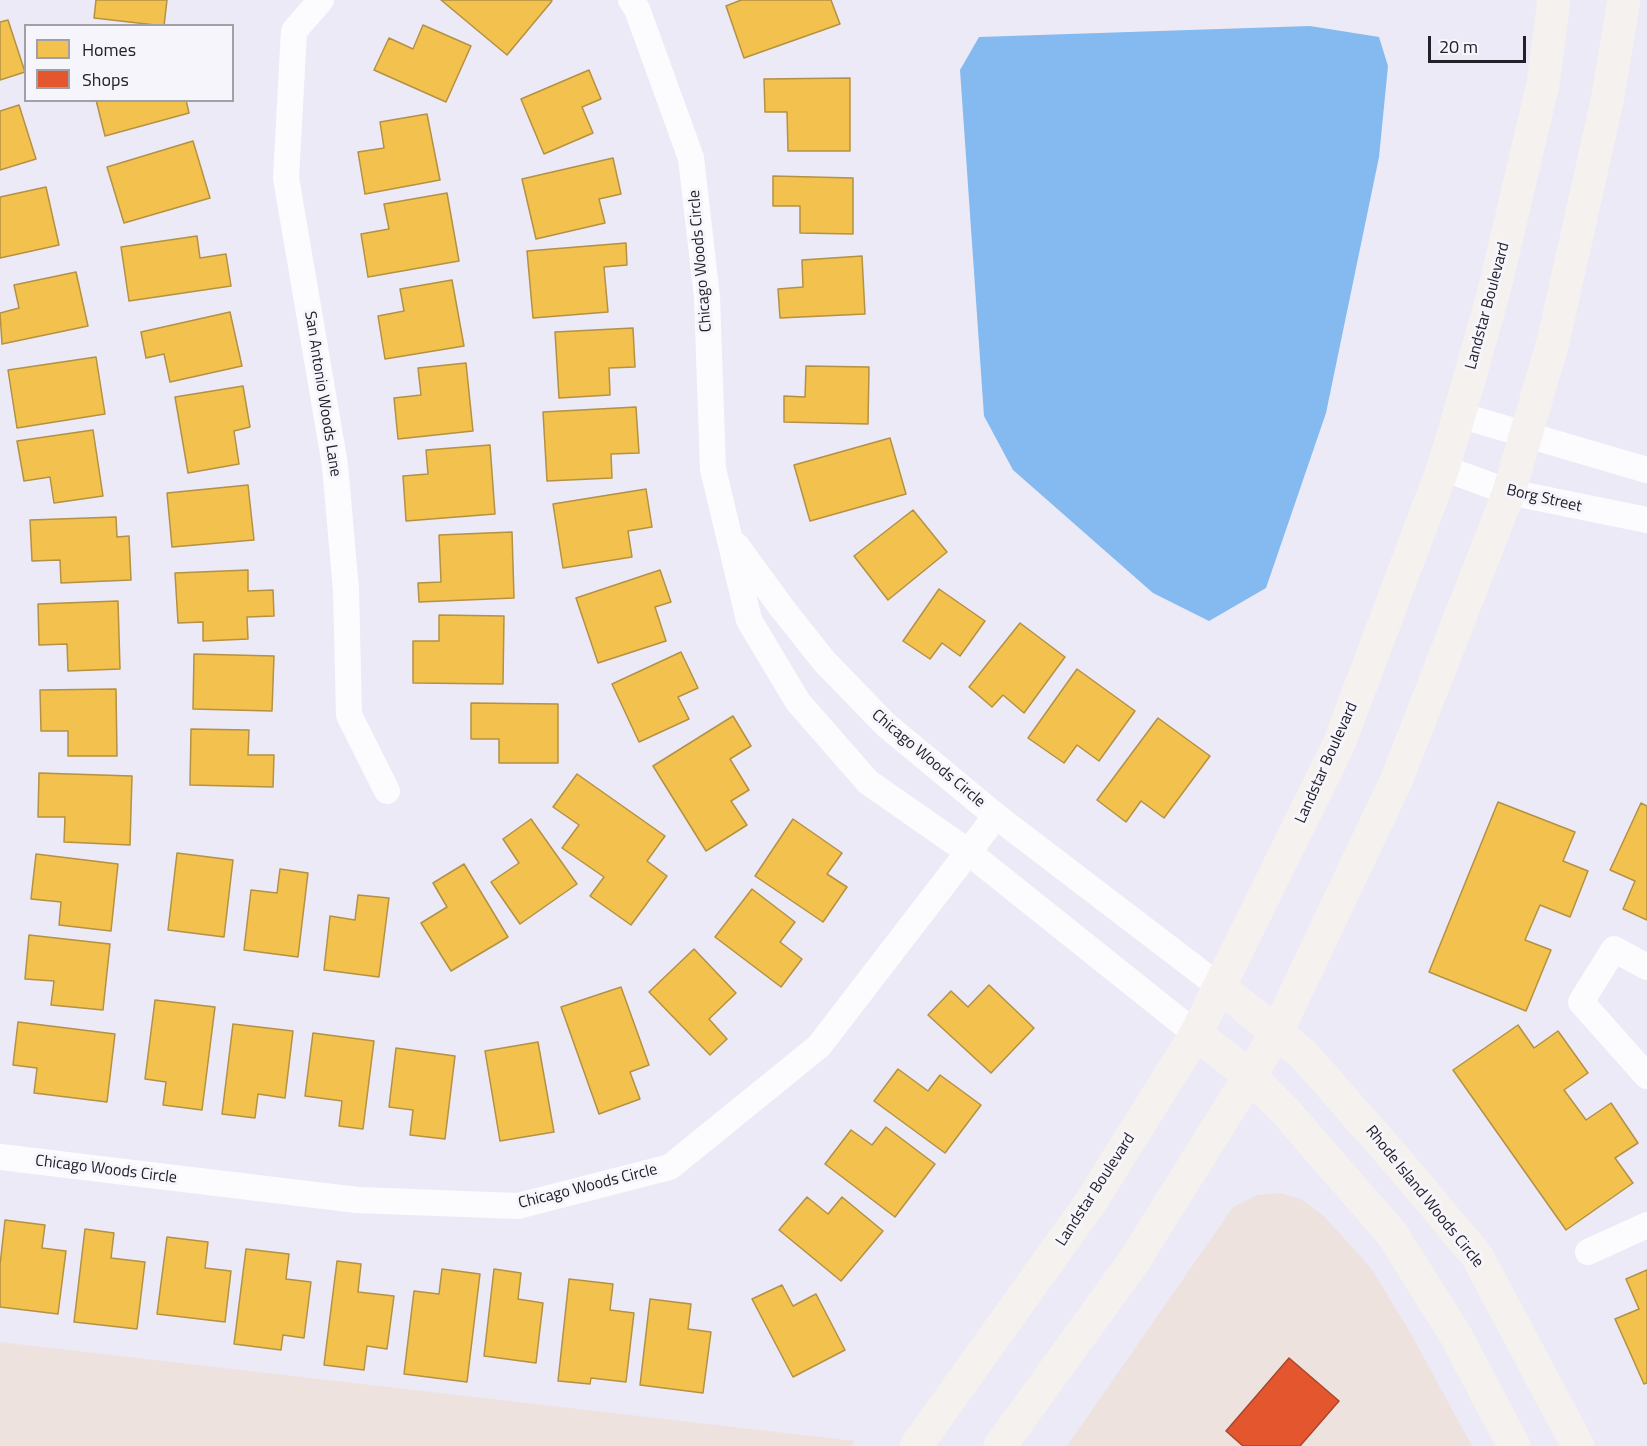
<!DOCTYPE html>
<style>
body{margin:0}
#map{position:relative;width:1647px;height:1446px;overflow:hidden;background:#edeaf7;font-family:"Titillium Web",sans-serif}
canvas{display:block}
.legend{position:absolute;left:24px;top:24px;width:210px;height:78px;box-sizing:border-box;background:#f6f5fb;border:2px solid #a2a0a7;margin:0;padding:8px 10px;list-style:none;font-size:18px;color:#23202a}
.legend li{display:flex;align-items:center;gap:12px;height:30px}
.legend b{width:30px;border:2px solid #a2a0a7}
.scale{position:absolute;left:1428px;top:36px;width:98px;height:27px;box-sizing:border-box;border:3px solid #23202a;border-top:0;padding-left:8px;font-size:18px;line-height:21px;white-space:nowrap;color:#23202a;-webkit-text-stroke:4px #f6f5fb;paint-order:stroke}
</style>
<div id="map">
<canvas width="1647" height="1446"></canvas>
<ul class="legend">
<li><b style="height:16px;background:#f2c14e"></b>Homes</li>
<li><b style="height:16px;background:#e4572e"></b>Shops</li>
</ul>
<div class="scale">20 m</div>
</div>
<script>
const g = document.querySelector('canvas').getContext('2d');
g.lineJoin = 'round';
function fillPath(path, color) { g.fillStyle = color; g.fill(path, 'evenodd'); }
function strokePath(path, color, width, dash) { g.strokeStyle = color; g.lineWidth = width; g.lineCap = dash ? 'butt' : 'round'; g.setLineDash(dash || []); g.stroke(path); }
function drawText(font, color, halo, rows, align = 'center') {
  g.font = font + ' "Titillium Web",sans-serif'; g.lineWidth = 6; g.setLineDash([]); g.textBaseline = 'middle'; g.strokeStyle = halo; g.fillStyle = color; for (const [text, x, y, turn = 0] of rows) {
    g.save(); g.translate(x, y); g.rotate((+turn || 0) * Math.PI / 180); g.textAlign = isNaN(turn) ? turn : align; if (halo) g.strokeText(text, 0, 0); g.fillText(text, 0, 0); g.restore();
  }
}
fillPath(new Path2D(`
 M1280,1193L1301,1199L1324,1216L1371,1268L1410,1332L1472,1446H1067L1233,1207L1257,1195Z
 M0,1342L855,1441L851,1446H0Z`), '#ede2de');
fillPath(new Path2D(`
 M1310,26L1379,37L1388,66L1379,157L1326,413L1266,588L1209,621L1153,593L1013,470L984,416L960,70L979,37Z`), '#84baef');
const homes = new Path2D(`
 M96,0H167L164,26L94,18Z
 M441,0H551L552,1L507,55Z
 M741,0H831L840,24L744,58L726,6Z
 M8,20L25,72L0,80V22Z
 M423,25L471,46L446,102L374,70L389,38L413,49Z
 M589,70L601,99L582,107L593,133L544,154L521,99Z
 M850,78V151H788L787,112H765L764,79Z
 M96,100H186L189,113L105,136Z
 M19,105L36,159L0,170V111Z
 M427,114L440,180L365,194L358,152L384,148L380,122Z
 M193,141L210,198L124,223L107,167Z
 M613,158L621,194L599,199L605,223L536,239L522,179Z
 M773,176L853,178V234L800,233V206H773Z
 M46,187L59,245L0,258V197Z
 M447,193L459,261L368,277L361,234L389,229L384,204Z
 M197,236L200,258L226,254L231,286L129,301L121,247Z
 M626,243L627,265L604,267L608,312L533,318L527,251Z
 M862,256L865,314L780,318L778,289L803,287L802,260Z
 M76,272L88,326L2,344L0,313L19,308L14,285Z
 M452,280L464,346L385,359L378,316L404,311L400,289Z
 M230,312L242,366L170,382L164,354L146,358L141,332Z
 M633,328L635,367L609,368L610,395L559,398L555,332Z
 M96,357L105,414L17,428L8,370Z
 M466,363L473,431L398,439L394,398L421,395L418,368Z
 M806,366L869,367L868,424L784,422V396L805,397Z
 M243,386L250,427L234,431L239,464L188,473L175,397Z
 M636,407L639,453L611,454L612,478L547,481L543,412Z
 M93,430L103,496L54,503L50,477L24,481L17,441Z
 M890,438L906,494L810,521L794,465Z
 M490,445L495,514L406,521L403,476L428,474L426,450Z
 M248,485L254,540L172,547L167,493Z
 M646,489L652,527L628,531L632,557L563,568L553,504Z
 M913,510L947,552L888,600L854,556Z
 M116,517L117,537L129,536L131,580L61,583L60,560L32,561L30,520Z
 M512,532L514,598L419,602L418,583L441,582L439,535Z
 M248,570V591L273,590L274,616L247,617L248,639L203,641V622L178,623L175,573Z
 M660,570L671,602L655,607L666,641L598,663L576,598Z
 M939,589L985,621L960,656L942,643L930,659L903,641Z
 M118,601L120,669L68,671L67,644L39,645L38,604Z
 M439,615L504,616L503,684L413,683V641H439Z
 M1020,623L1065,657L1024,713L1003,695L992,707L969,687Z
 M681,652L698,688L678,697L689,719L639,742L612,684Z
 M194,654L274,656L272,711L193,709Z
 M1077,669L1135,711L1099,761L1077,745L1064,763L1028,738Z
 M116,689L117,756H68V731H41L40,690Z
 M471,703L558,704V763H499V739H471Z
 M733,716L751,746L730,759L749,790L731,801L747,825L706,851L653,766Z
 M1158,718L1210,756L1164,818L1141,801L1126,822L1097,800Z
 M191,729L249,730L248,755H274L273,787L190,785Z
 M39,773L132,776L130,845L64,842L65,817H38Z
 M577,774L665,836L647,861L667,876L631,925L590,896L604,877L562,848L579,825L553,807Z
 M1498,802L1575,832L1563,861L1588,871L1570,917L1540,905L1525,940L1551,950L1526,1011L1429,972Z
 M1641,803L1647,806V920L1623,909L1635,881L1610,870Z
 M531,819L577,884L520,924L491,882L519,863L503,839Z
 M793,819L842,853L827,874L847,887L823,922L755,876Z
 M177,853L233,860L224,937L168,930Z
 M36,854L118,864L111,931L59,925L61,902L31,899Z
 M464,864L508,937L451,971L421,923L447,907L433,883Z
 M280,869L308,873L298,957L244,950L251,890L277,893Z
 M752,889L795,922L780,942L802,959L781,987L715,937Z
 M358,895L389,898L379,977L324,970L330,916L355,920Z
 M29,935L110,944L103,1010L51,1005L54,981L25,979Z
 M694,949L736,993L709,1019L727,1039L710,1055L649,992Z
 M989,985L1034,1028L991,1073L928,1015L951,991L968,1007Z
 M621,987L649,1065L630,1072L640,1099L599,1114L561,1007Z
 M155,1000L215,1007L202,1110L163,1105L166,1082L145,1079Z
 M18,1022L115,1034L107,1102L34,1093L37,1068L13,1065Z
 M233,1024L293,1031L285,1098L258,1094L255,1118L222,1114Z
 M1518,1025L1534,1048L1558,1031L1588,1073L1564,1090L1586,1120L1611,1103L1638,1143L1615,1158L1633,1183L1566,1230L1453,1070Z
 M313,1033L374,1041L363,1129L339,1126L342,1101L305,1096Z
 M538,1042L554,1132L500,1141L485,1051Z
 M396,1048L455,1056L445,1139L410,1135L413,1110L389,1107Z
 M898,1069L928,1091L940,1075L981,1105L945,1153L874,1101Z
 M886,1127L935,1164L895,1217L825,1164L851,1130L872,1145Z
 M807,1197L828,1214L842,1197L883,1231L841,1281L779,1230Z
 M5,1220L45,1225L42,1248L66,1251L58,1314L0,1307V1265Z
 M85,1229L114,1233L111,1258L145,1262L137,1329L74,1322Z
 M167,1237L208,1242L205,1268L231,1271L225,1322L157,1314Z
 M246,1249L289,1254L286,1279L311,1282L304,1338L283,1335L281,1350L234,1344Z
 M337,1261L361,1264L358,1292L394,1296L387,1349L367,1346L364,1370L324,1365Z
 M442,1269L480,1274L467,1382L404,1374L414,1291L439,1294Z
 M494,1269L521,1273L518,1299L543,1303L536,1363L484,1356Z
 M1647,1270V1383L1644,1384L1615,1319L1639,1309L1626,1279Z
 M569,1279L613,1284L610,1310L634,1313L626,1382L591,1378L590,1384L558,1381Z
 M782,1285L793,1306L816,1294L845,1350L793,1377L752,1299Z
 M650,1299L691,1304L688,1329L711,1332L703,1393L640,1385Z`);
fillPath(homes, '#f2c14e');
strokePath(homes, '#b49143', 1.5);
const shops = new Path2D(`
 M1289,1358L1339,1401L1300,1446H1243L1226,1431Z`);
fillPath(shops, '#e4572e');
strokePath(shops, '#aa462d', 1.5);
strokePath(new Path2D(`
 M321,0L294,31L286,178L335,465L346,590L349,715L387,791
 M631,0L637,9L691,158L707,297L713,469L749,620L798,702L868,782L967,851L1196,1034
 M1459,415L1647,470
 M1443,468L1509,492L1647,520
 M736,545L782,608L824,661L886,725L996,816L1220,987
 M1647,967L1614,949L1581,1002L1647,1076
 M0,1157L357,1200L518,1206L670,1167L819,1046L996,816
 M1588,1252L1647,1225`), '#fcfcfe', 26);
strokePath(new Path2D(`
 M1220,987L1303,1054L1398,1162L1477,1256L1578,1446
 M1196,1034L1250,1076L1285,1111L1392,1234L1455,1334L1514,1446
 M916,1446L1090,1203L1196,1034L1338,746L1443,468L1459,415L1494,291L1543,84L1554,0
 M1000,1446L1134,1261L1276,1034L1396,781L1509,492L1553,342L1607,101L1624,0`), '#f4f1ee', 33);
drawText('16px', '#23202a', '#f6f5fb', [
 ["Chicago Woods Circle",701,261,-95],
 ["Landstar Boulevard",1488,306,-75],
 ["San Antonio Woods Lane",322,394,81],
 ["Borg Street",1544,499,13],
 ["Chicago Woods Circle",928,759,40],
 ["Landstar Boulevard",1327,763,-66],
 ["Chicago Woods Circle",106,1170,7],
 ["Chicago Woods Circle",588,1187,-14],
 ["Landstar Boulevard",1096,1190,-57],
 ["Rhode Island Woods Circle",1424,1197,51]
]);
</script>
